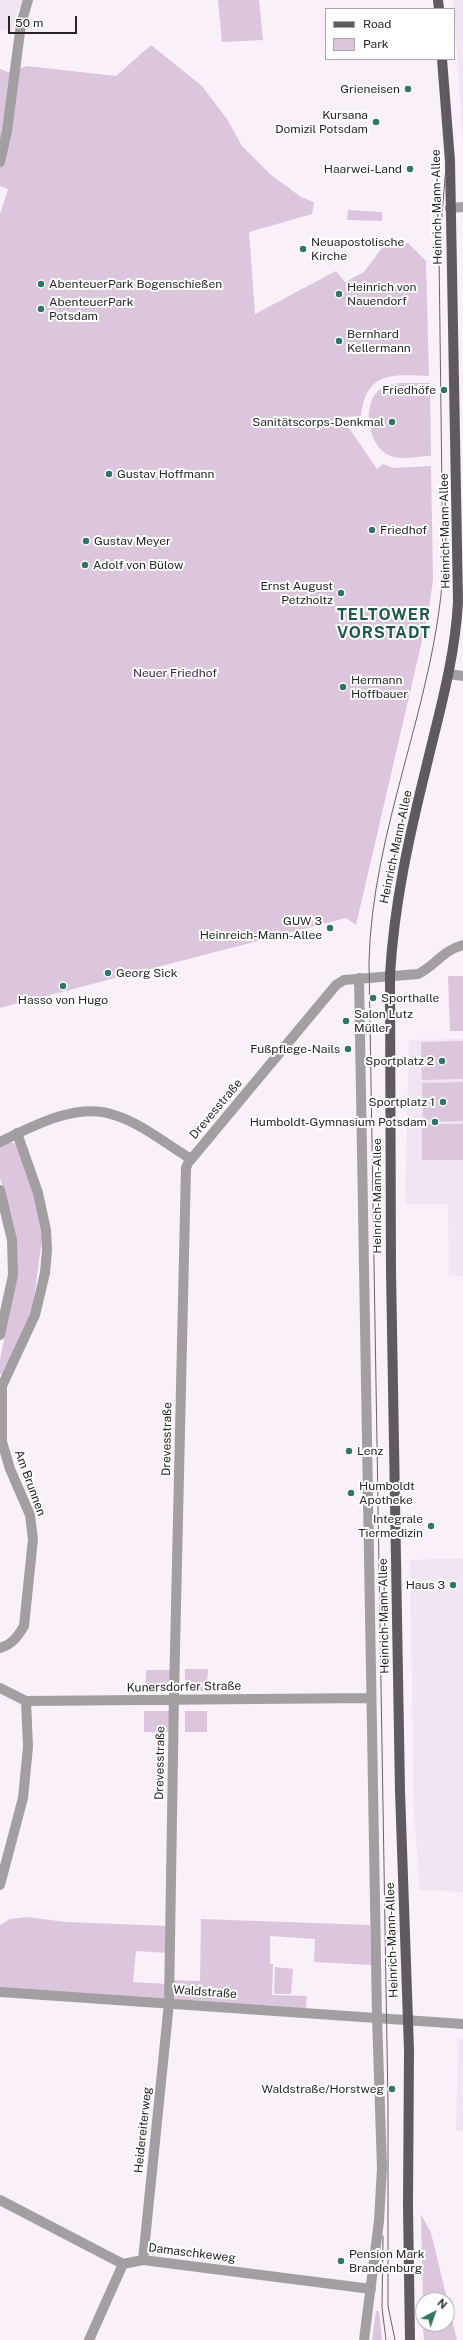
<!DOCTYPE html>
<meta charset="utf-8">
<style>
body{margin:0}
#map{position:relative;width:463px;height:2340px;overflow:hidden;background:#f9f0f9;font-family:"Public Sans",sans-serif}
canvas{display:block}
.legend{position:absolute;left:325px;top:8px;width:130px;height:52px;box-sizing:border-box;background:#fff;border:1px solid #a9a8a9;margin:0;padding:5px 7px;list-style:none;font-size:12px;color:#282529}
.legend li{display:flex;align-items:center;gap:8px;height:20px}
.legend b{width:20px;border:1px solid #a9a8a9}
.north{position:absolute;left:415px;top:2292px;width:40px;height:40px;box-sizing:border-box;background:#fff;border:1px solid #a9a8a9;border-radius:50%;rotate:41deg;font-size:11px;font-weight:700;line-height:16px;text-align:center;color:#282529}
.north::after{content:'';display:block;margin:auto;width:14px;height:18px;background:#327567;clip-path:polygon(50% 0,100% 100%,50% 72%,0 100%)}
.scale{position:absolute;left:8px;top:16px;width:69px;height:18px;box-sizing:border-box;border:2px solid #282529;border-top:0;padding-left:5px;font-size:12px;line-height:14px;white-space:nowrap;color:#282529;-webkit-text-stroke:3px #fff;paint-order:stroke}
</style>
<div id="map">
<canvas width="463" height="2340"></canvas>
<ul class="legend">
<li><b style="height:5px;background:#5f5960"></b>Road</li>
<li><b style="height:11px;background:#dbc6dd"></b>Park</li>
</ul>
<div class="north">N</div>
<div class="scale">50 m</div>
</div>
<script>
const g = document.querySelector('canvas').getContext('2d');
g.lineJoin = 'round';
function fillPath(path, color) { g.fillStyle = color; g.fill(path, 'evenodd'); }
function strokePath(path, color, width, dash) { g.strokeStyle = color; g.lineWidth = width; g.lineCap = dash ? 'butt' : 'round'; g.setLineDash(dash || []); g.stroke(path); }
function drawText(font, color, halo, rows, align = 'center') {
  g.font = font + ' "Public Sans",sans-serif'; g.lineWidth = 4; g.setLineDash([]); g.textBaseline = 'middle'; g.strokeStyle = halo; g.fillStyle = color; for (const [text, x, y, turn = 0] of rows) {
    g.save(); g.translate(x, y); g.rotate((+turn || 0) * Math.PI / 180); g.textAlign = isNaN(turn) ? turn : align; if (halo) g.strokeText(text, 0, 0); g.fillText(text, 0, 0); g.restore();
  }
}
fillPath(new Path2D(`
 M0,0H23L21,8L18,9L13,32L0,29Z
 M452,0H463V145L454,9Z
 M463,1039V1276L449,1275L448,1204H405L409,1040Z
 M463,1558V1892L420,1890L414,1813L410,1560Z
 M458,2039H463V2131H456Z`), '#f1e4f3');
fillPath(new Path2D(`
 M218,0H259L263,40L222,42Z
 M151,45L202,86L227,119L242,146L271,175L301,197L314,202L312,214L249,232L255,314L336,271L345,282L364,272L385,244L408,243L426,261L429,376C394,375 366,370 361,416L343,417L344,427L349,428L377,469L383,464L393,468L431,466L433,580L428,615L356,925L346,918L0,1008V214L8,189L0,186V69L8,72L27,66L116,76Z
 M348,210L382,212V221L347,220Z
 M399,383H430L431,456C420,456 405,460 394,457C369,452 360,406 379,390C385,385 392,385 399,383Z
 M448,976H463V1031H450Z
 M463,1041V1079L422,1080L421,1042Z
 M463,1082V1121L423,1122L422,1083Z
 M422,1124H463V1160H422Z
 M9,1142L17,1144L35,1193L43,1232L32,1312L5,1375L0,1374V1360L17,1272L7,1202L0,1178V1146Z
 M185,1669H208L207,1691H185Z
 M146,1670H170V1691L146,1690Z
 M144,1711H170L169,1732H144Z
 M185,1711H207V1732H185Z
 M27,1917L66,1922L168,1926V1953L136,1951L133,1982L167,1984V2002L0,1989V1925L10,1919Z
 M201,1919L370,1925L371,1965L314,1962L315,1939L270,1936V1964H273L272,1995L307,1996L306,2010L170,2003L171,1980L200,1981Z
 M275,1967L293,1969L291,1994H274Z
 M421,2214L431,2233L457,2340H424L423,2324H447V2300H423V2306Z
 M376,2311H379L382,2340H372Z`), '#dbc6dd');
strokePath(new Path2D(`
 M0,162L7,131L21,24L28,0
 M450,208L463,207
 M449,674L463,676
 M359,978L377,2017L382,2168L379,2221L364,2340
 M0,1142C33,1126 77,1102 114,1115C141,1123 166,1144 191,1159
 M0,1190L12,1240L13,1275L0,1335
 M0,1648C12,1645 18,1636 24,1626L33,1539L30,1515L10,1469L2,1442V1386L35,1315L45,1273L47,1250L46,1230L38,1193L17,1133
 M0,1688L26,1701L371,1698
 M0,1885L23,1798L28,1747L26,1701
 M0,1992L463,2024
 M0,2200L123,2264L143,2260L371,2289
 M143,2260L169,2003L174,1694L186,1168L188,1163L336,985L344,980L418,974C435,966 443,950 463,945
 M89,2340L123,2264`), '#a29ea2', 10);
strokePath(new Path2D(`
 M438,0L439,9
 M410,2340L408,2206L409,2050L400,1791L391,1271L390,975C394,904 409,837 426,768C439,713 455,659 458,602L450,161L442,59`), '#5f5960', 10);
strokePath(new Path2D(`
 M440,0V9
 M383,2236L382,2308L386,2340
 M395,2340L388,2306V2107L369,962C372,829 434,705 443,573L439,252L447,154L441,59`), '#686369', 1);
for (const [x, y, r, color] of [
 [408,89,4,"#327567"],
 [376,122,4,"#327567"],
 [410,169,4,"#327567"],
 [303,249,4,"#327567"],
 [41,284,4,"#327567"],
 [339,294,4,"#327567"],
 [41,309,4,"#327567"],
 [339,341,4,"#327567"],
 [444,390,4,"#327567"],
 [392,422,4,"#327567"],
 [109,474,4,"#327567"],
 [372,530,4,"#327567"],
 [86,541,4,"#327567"],
 [85,565,4,"#327567"],
 [341,593,4,"#327567"],
 [343,687,4,"#327567"],
 [330,928,4,"#327567"],
 [108,973,4,"#327567"],
 [63,986,4,"#327567"],
 [373,998,4,"#327567"],
 [346,1021,4,"#327567"],
 [348,1049,4,"#327567"],
 [442,1061,4,"#327567"],
 [443,1102,4,"#327567"],
 [435,1122,4,"#327567"],
 [349,1451,4,"#327567"],
 [351,1493,4,"#327567"],
 [431,1526,4,"#327567"],
 [453,1585,4,"#327567"],
 [392,2089,4,"#327567"],
 [341,2261,4,"#327567"]
]) { const dot = new Path2D(); dot.arc(x, y, r, 0, 2 * Math.PI); g.fillStyle = color; g.fill(dot); strokePath(dot, '#fff', 1.5); }
drawText('12px', '#282529', '#fff', [
 ["Grieneisen",400,89,"right"],
 ["Kursana",368,115,"right"],
 ["Domizil Potsdam",368,129,"right"],
 ["Haarwei-Land",402,169,"right"],
 ["Neuapostolische",311,242],
 ["Kirche",311,256],
 ["AbenteuerPark Bogenschießen",49,284],
 ["Heinrich von",347,287],
 ["Nauendorf",347,301],
 ["AbenteuerPark",49,302],
 ["Potsdam",49,316],
 ["Bernhard",347,334],
 ["Kellermann",347,348],
 ["Friedhöfe",436,390,"right"],
 ["Sanitätscorps-Denkmal",384,422,"right"],
 ["Gustav Hoffmann",117,474],
 ["Friedhof",380,530],
 ["Gustav Meyer",94,541],
 ["Adolf von Bülow",93,565],
 ["Ernst August",333,586,"right"],
 ["Petzholtz",333,600,"right"],
 ["Hermann",351,680],
 ["Hoffbauer",351,694],
 ["GUW 3",322,921,"right"],
 ["Heinreich-Mann-Allee",322,935,"right"],
 ["Georg Sick",116,973],
 ["Sporthalle",381,998],
 ["Hasso von Hugo",63,1000,"center"],
 ["Salon Lutz",354,1014],
 ["Müller",354,1028],
 ["Fußpflege-Nails",340,1049,"right"],
 ["Sportplatz 2",434,1061,"right"],
 ["Sportplatz 1",435,1102,"right"],
 ["Humboldt-Gymnasium Potsdam",427,1122,"right"],
 ["Lenz",357,1451],
 ["Humboldt",359,1486],
 ["Apotheke",359,1500],
 ["Integrale",423,1519,"right"],
 ["Tiermedizin",423,1533,"right"],
 ["Haus 3",445,1585,"right"],
 ["Waldstraße/Horstweg",384,2089,"right"],
 ["Pension Mark",349,2254],
 ["Brandenburg",349,2268]
], 'left');
drawText('12px', '#282529', '#fff', [
 ["Heinrich-Mann-Allee",437,207,-91],
 ["Heinrich-Mann-Allee",445,531,-91],
 ["Heinrich-Mann-Allee",396,847,-78],
 ["Drevesstraße",216,1109,-50],
 ["Heinrich-Mann-Allee",377,1196,-90],
 ["Drevesstraße",167,1439,-89],
 ["Am Brunnen",30,1483,70],
 ["Heinrich-Mann-Allee",384,1616,-91],
 ["Kunersdorfer Straße",184,1687,-1],
 ["Drevesstraße",160,1763,-89],
 ["Heinrich-Mann-Allee",392,1940,-92],
 ["Waldstraße",205,1992,4],
 ["Heidereiterweg",143,2130,-84],
 ["Damaschkeweg",192,2253,7]
]);
drawText('12px', '#46274a', '#fff', [
 ["Neuer Friedhof",175,673]
]);
g.letterSpacing = '1px';
drawText('bold 16px', '#22574c', '#fff', [
 ["TELTOWER",384,615],
 ["VORSTADT",384,633]
]);
g.letterSpacing = '0px';
</script>
